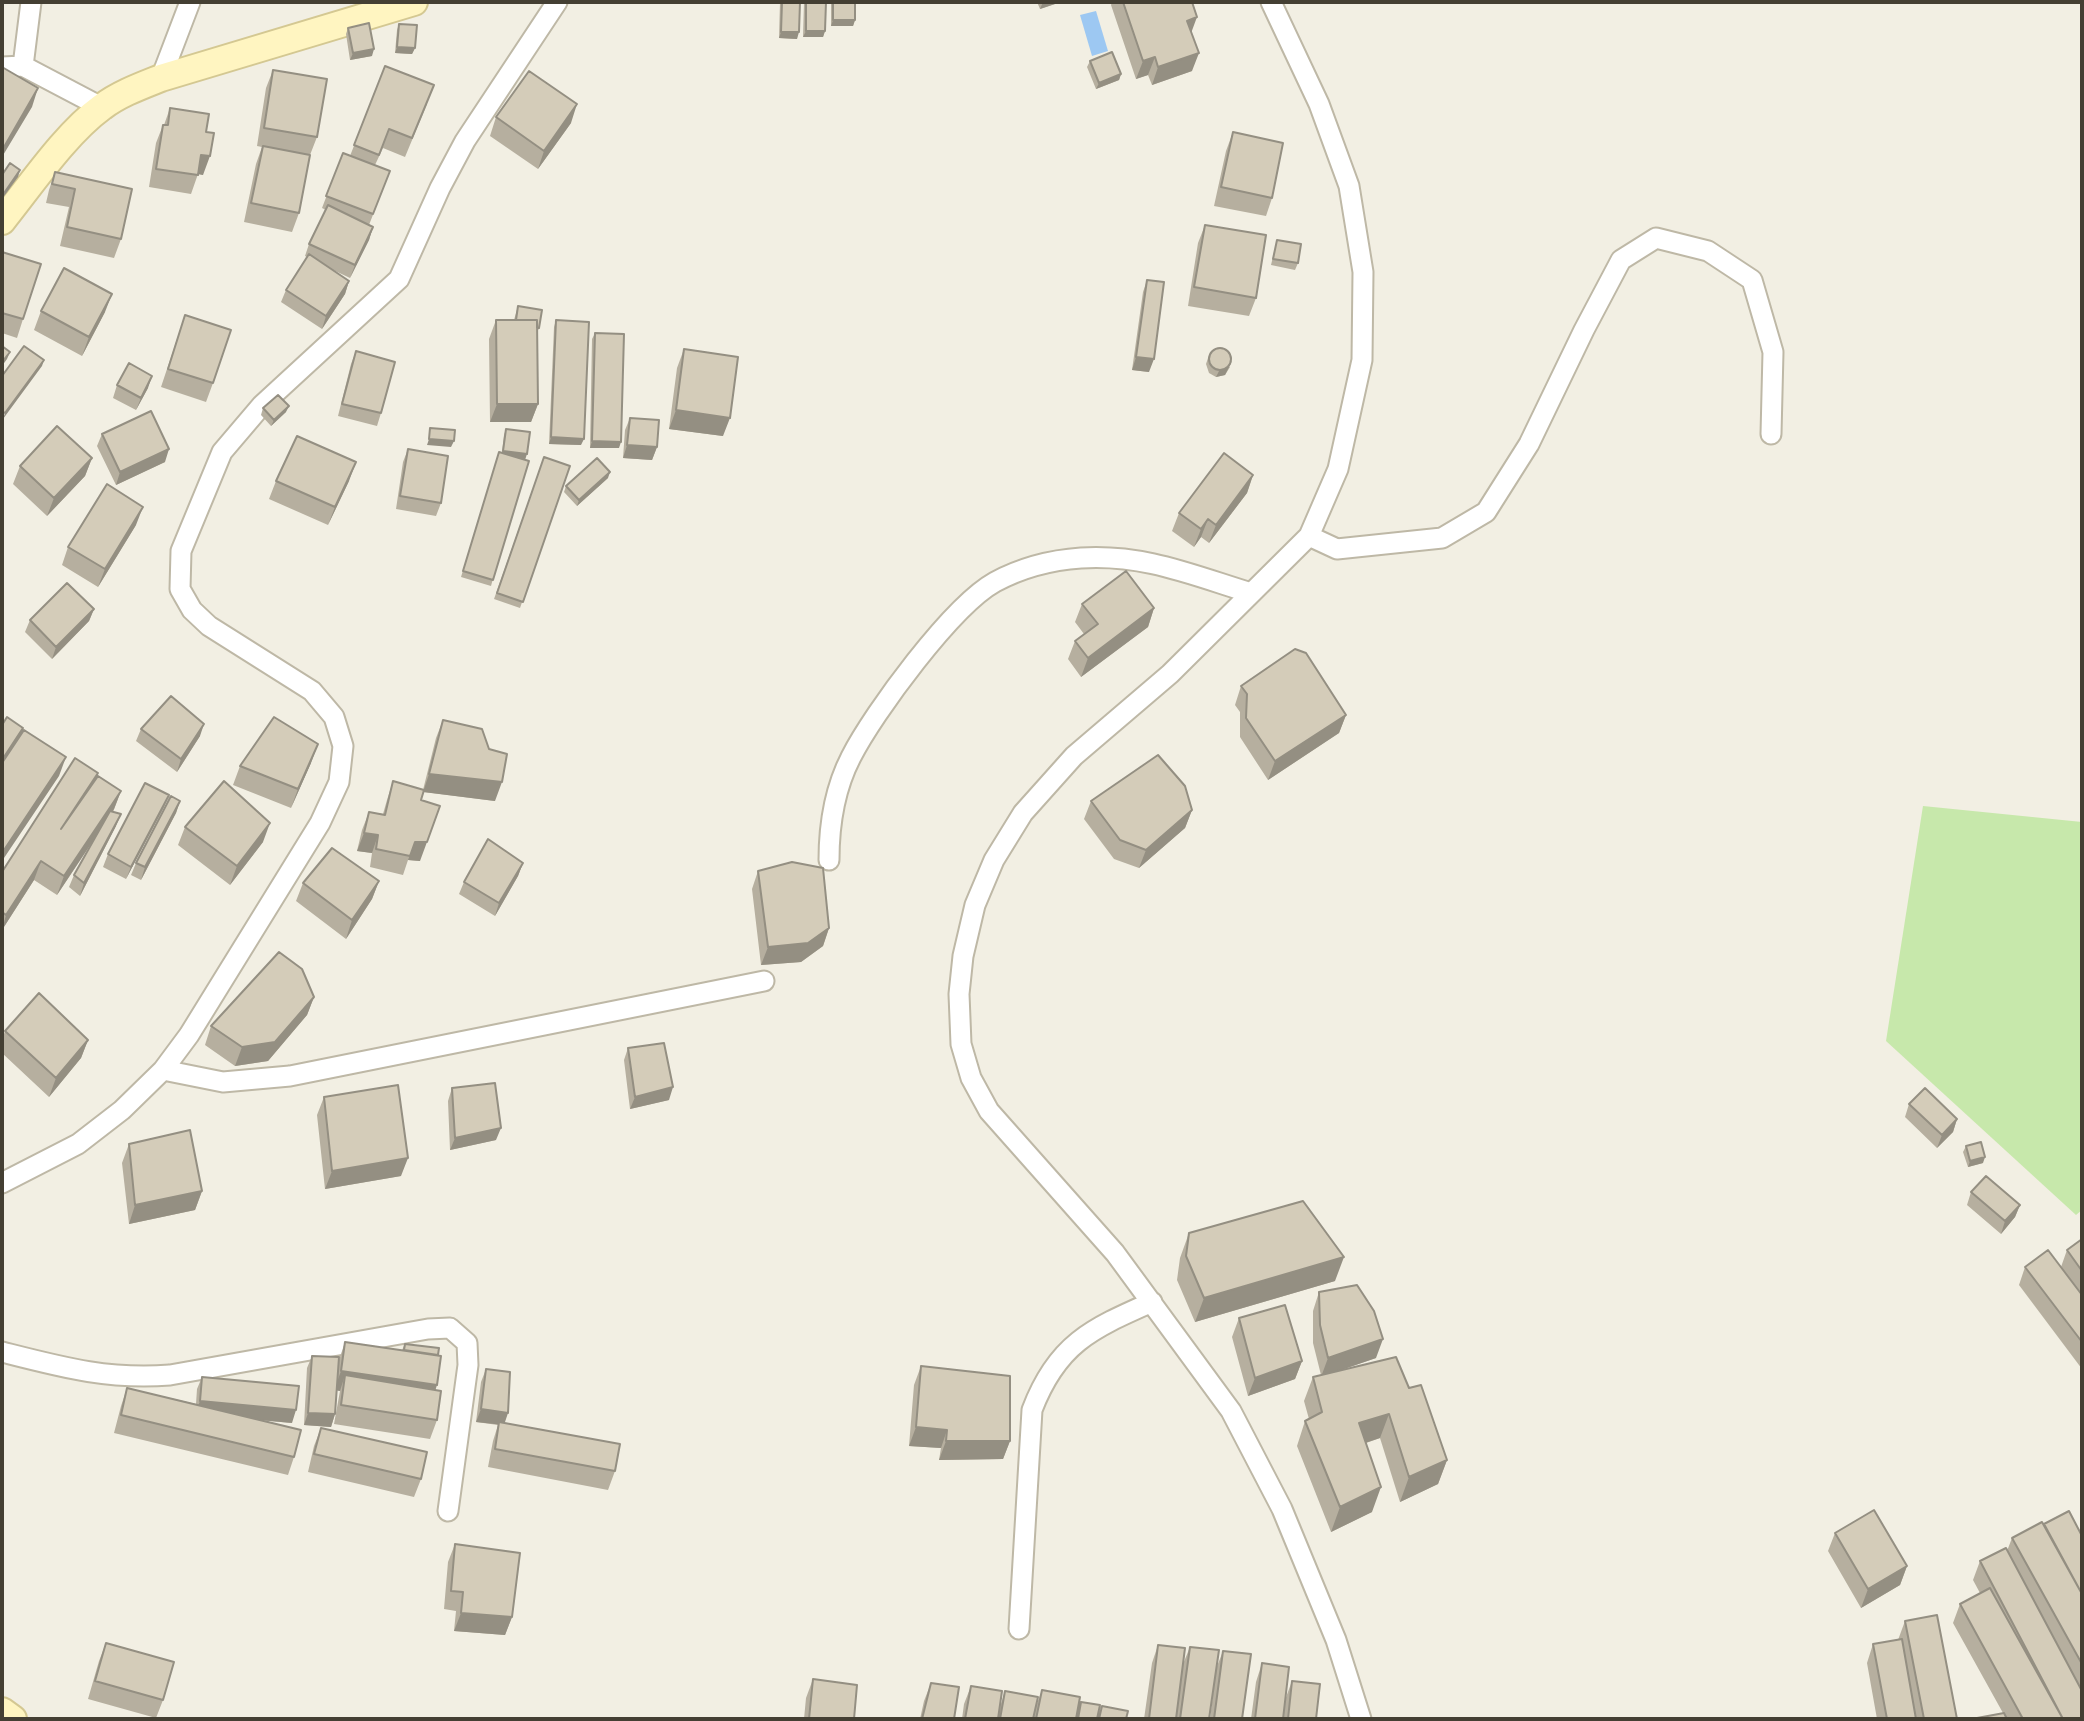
<!DOCTYPE html>
<style>
body{margin:0}
#map{position:relative;width:2084px;height:1721px;overflow:hidden;background:#f2efe3;font-family:Inter,sans-serif}
canvas{display:block}
.frame{position:absolute;inset:0;border:4px solid #443f33;pointer-events:none}
</style>
<div id="map">
<canvas width="2084" height="1721"></canvas>
<div class="frame"></div>
</div>
<script>
const g = document.querySelector('canvas').getContext('2d');
g.lineJoin = 'round';
function fillPath(path, color) { g.fillStyle = color; g.fill(path, 'evenodd'); }
function strokePath(path, color, width, dash) { g.strokeStyle = color; g.lineWidth = width; g.lineCap = dash ? 'butt' : 'round'; g.setLineDash(dash || []); g.stroke(path); }
fillPath(new Path2D(`
 M1923,806L2082,822V1210L2076,1215L1886,1041Z`), '#c7e8ab');
fillPath(new Path2D(`
 M1096,11L1108,51L1092,56L1080,15Z`), '#9dc8f2');
const street = new Path2D(`
 M1271,2L1319,104L1349,186L1363,272L1362,360L1338,469L1309,536L1170,674L1074,756L1023,813L994,860L975,905L963,956L959,994L961,1044L971,1078L989,1111L1115,1253L1231,1411L1282,1509L1336,1640L1361,1719
 M23,66L31,2
 M2,67L23,66L101,107
 M161,78L190,2
 M1309,536L1337,549L1442,538L1486,512L1529,444L1584,330L1621,260L1656,238L1708,251L1752,280L1773,352L1771,434
 M829,860C829,826 835,788 851,757C874,712 952,606 995,582C1021,568 1052,560 1081,558C1144,554 1192,575 1251,593
 M163,1070L223,1082L290,1076L764,981
 M2,1183L78,1144L122,1110L163,1070L189,1035L320,823L339,782L343,746L334,717L312,691L209,626L192,610L180,589L181,551L222,452L262,405L399,279L440,188L465,141L557,2
 M2,1352C61,1367 108,1380 170,1375L428,1329L450,1328L467,1343L468,1365L448,1511
 M1019,1629L1032,1410C1057,1344 1091,1329 1152,1302`);
const secondary = new Path2D(`
 M2,221C31,185 65,134 102,107C119,94 141,86 161,78L414,2
 M2,1711L13,1719`);
strokePath(street, '#beb8a6', 23);
strokePath(secondary, '#d4c892', 30);
strokePath(street, '#fff', 19);
strokePath(secondary, '#fff5c1', 26);
fillPath(new Path2D(`
 M780,2H800L797,39L779,38Z
 M804,2H826L825,31L823,37H803Z
 M831,2H855V20L853,26H831Z
 M1037,2H1061L1040,9Z
 M1112,2H1192V71L1152,85L1148,75L1136,79L1111,5Z
 M399,24L415,48L412,54L395,53L397,30Z
 M348,28L372,56L350,60L346,34Z
 M1090,61L1121,74L1119,80L1096,89L1087,67Z
 M385,66L427,104L405,157L383,148L375,165L390,171L369,225L373,227L369,240L350,278L329,268L349,281L345,294L322,329L281,302L286,290L307,257L305,256L309,244L326,210L322,208L343,153L350,156Z
 M273,70L317,137L310,155L299,213L292,232L244,222L256,164L262,147L257,146L266,88Z
 M170,108L206,132L203,175L198,174L191,194L149,187L156,143L163,125H164Z
 M496,117L571,123L538,169L490,136Z
 M1233,132L1272,198L1266,216L1214,206L1226,151Z
 M55,172L132,189L121,239L114,258L60,246L69,207L46,203L49,190Z
 M1205,225L1256,298L1249,316L1188,306L1198,243Z
 M1277,240L1298,263L1295,270L1271,265Z
 M2,252L23,319L17,338L2,333Z
 M1147,280L1149,372L1132,370L1143,292Z
 M518,306L539,328L537,333L538,404L531,422H490L489,339L496,320H514Z
 M41,311L105,312L82,356L34,330Z
 M185,315L213,383L206,402L161,387Z
 M556,320L581,445L549,444L554,327Z
 M595,333L619,448H590L592,339Z
 M684,349L723,436L669,429L677,368Z
 M356,351L381,413L377,426L338,416L351,364Z
 M1208,358L1230,367L1225,375L1216,377L1209,373L1206,364Z
 M117,385L148,388L136,410L113,398Z
 M263,408L286,412L271,426L261,415Z
 M630,418L657,447L652,460L623,458L625,430Z
 M506,429L525,460L491,586L461,577L497,458L502,453L504,435Z
 M102,434L165,462L116,485L97,446Z
 M408,449L441,503L436,516L396,509L403,462Z
 M544,457L570,466L520,608L494,599Z
 M92,458L85,476L47,516L13,484L20,466Z
 M1253,475L1247,493L1209,543L1201,537L1194,547L1172,531L1179,513Z
 M608,478L577,506L564,492L566,486Z
 M276,481H349L328,525L269,499Z
 M136,525L98,587L62,565L68,547Z
 M1082,604L1154,608L1148,627L1081,677L1068,659L1075,641L1084,634L1075,622Z
 M94,609L89,621L52,659L25,632L30,620Z
 M1241,686L1346,715L1339,733L1268,780L1240,737V712L1235,705Z
 M443,720L495,801L424,792L421,800L420,861L408,860L403,875L370,867L372,853L357,851L362,830L369,812L383,814L387,800L393,781L423,790L436,738Z
 M141,729L200,736L177,772L136,741Z
 M311,763L291,808L233,785L240,766Z
 M98,773L95,780L121,791L113,812L116,826L80,896L69,887L74,875L93,841L57,895L34,880L2,930V872Z
 M169,795L126,879L103,867L108,854Z
 M180,801L176,813L141,880L131,875L136,863Z
 M1091,801L1192,810L1185,828L1139,868L1114,859L1084,819Z
 M185,827L263,842L230,885L178,845Z
 M523,863L518,876L495,916L459,894L464,882Z
 M758,871L829,928L823,946L801,962L761,965L752,889Z
 M379,881L372,899L346,939L296,901L303,883Z
 M314,997L307,1015L268,1061L235,1066L205,1045L211,1026Z
 M5,1031L88,1040L81,1058L49,1097L2,1053V1040Z
 M628,1048L669,1100L630,1109L624,1060Z
 M452,1088L496,1140L450,1150L448,1101Z
 M324,1097L401,1176L325,1189L317,1115Z
 M1909,1104L1957,1119L1953,1132L1937,1148L1905,1117Z
 M129,1144L202,1191L195,1210L129,1224L122,1163Z
 M1966,1146L1983,1163L1968,1167L1963,1152Z
 M1971,1192L2020,1205L2015,1217L2001,1234L1967,1205Z
 M1189,1233L1335,1281L1195,1322L1177,1280L1180,1258Z
 M2082,1239V1369L2019,1285L2025,1267H2061L2067,1250Z
 M1319,1292L1376,1358L1338,1371L1409,1388L1447,1460L1438,1484L1400,1502L1380,1438L1366,1443L1372,1512L1331,1532L1297,1446L1305,1421L1309,1419L1304,1401L1313,1377L1321,1375L1313,1343V1311Z
 M1239,1318L1302,1361L1295,1379L1248,1396L1232,1337Z
 M345,1342L402,1350L405,1344L436,1390L437,1420L430,1439L334,1424L340,1391L337,1390L335,1414L331,1427L304,1425L307,1368L312,1356L339,1360Z
 M921,1366L1010,1441L1003,1459L939,1460L941,1448L909,1446L914,1385Z
 M486,1369L505,1423L615,1471L608,1490L488,1467L493,1441L498,1425L476,1422L481,1382Z
 M202,1377L292,1423L258,1420L294,1457L288,1475L114,1433L121,1406L127,1388L196,1404L197,1389Z
 M321,1428L421,1479L414,1497L308,1472L314,1446Z
 M2044,1524L2082,1536V1719H1977V1718L2003,1713L1953,1623L1960,1604L1980,1593L1973,1580L1980,1561L2007,1551L2012,1538Z
 M1835,1533L1907,1566L1900,1585L1861,1608L1828,1551Z
 M455,1544L512,1617L505,1635L454,1631L456,1611L444,1609L448,1562Z
 M1905,1621L1957,1719H1877L1867,1663L1873,1644L1898,1640Z
 M106,1643L163,1700L156,1718L88,1699L99,1661Z
 M1158,1645L1183,1664L1190,1647L1209,1719H1144L1152,1663Z
 M1223,1651L1242,1719H1210L1216,1669Z
 M1262,1663L1283,1719H1251L1256,1682Z
 M813,1679L854,1719H804L806,1698Z
 M1292,1681L1316,1719H1283L1285,1700Z
 M931,1683L954,1719H920L924,1701Z
 M971,1686L1000,1707L1005,1691L1036,1706L1042,1690L1077,1714L1081,1702L1098,1718L1102,1706L1126,1719H962L964,1704Z`), '#b6af9f');
fillPath(new Path2D(`
 M869,2H895V4H868Z
 M1043,2H1061L1040,9Z
 M1197,17L1190,36L1187,21Z
 M833,20H855L853,26H831Z
 M806,31H825L823,37H803Z
 M781,32H799L797,39L779,38Z
 M397,47L415,48L412,54L395,53Z
 M374,49L372,56L350,60L353,53Z
 M1199,53L1192,71L1152,85L1158,67Z
 M1155,57L1148,75L1136,79L1143,61Z
 M1121,74L1119,80L1096,89L1099,83Z
 M38,88L32,107L2,157V152L4,147Z
 M577,104L571,123L538,169L544,151Z
 M201,155L210,156L203,175L194,173Z
 M20,170L18,177L2,199V196Z
 M373,227L369,240L350,278L355,265Z
 M349,281L345,294L322,329L326,316Z
 M112,294L105,312L82,356L89,337Z
 M10,352L7,359L2,366V362Z
 M1136,357L1154,359L1149,372L1132,370Z
 M44,360L42,366L3,419L5,413Z
 M1232,361L1225,375L1216,377L1219,371Z
 M152,376L148,388L136,410L141,398Z
 M497,404H538L531,422H490Z
 M289,406L286,412L271,426L274,420Z
 M676,410L730,418L723,436L669,429Z
 M551,437L584,439L581,445L549,444Z
 M429,439L454,441L451,447L427,445Z
 M592,441L621,442L619,448H590Z
 M627,445L657,447L652,460L623,458Z
 M169,449L165,462L116,485L120,472Z
 M503,451L527,454L525,460L501,457Z
 M92,458L85,476L47,516L54,498Z
 M356,462L349,481L328,525L335,507Z
 M610,472L608,478L577,506L579,500Z
 M1253,475L1247,493L1209,543L1216,525Z
 M143,507L136,525L98,587L105,569Z
 M1208,519L1201,537L1194,547L1201,529Z
 M1154,608L1148,627L1081,677L1088,658Z
 M94,609L89,621L52,659L56,647Z
 M1346,715L1339,733L1268,780L1275,761Z
 M204,724L200,736L177,772L181,759Z
 M23,728L16,747L2,768V760Z
 M318,744L311,763L291,808L298,789Z
 M66,757L59,776L2,861V853Z
 M429,774L502,782L495,801L423,792Z
 M121,791L114,809L57,895L64,876Z
 M169,795L164,807L126,879L131,867Z
 M180,801L176,813L141,880L145,867Z
 M1192,810L1185,828L1139,868L1146,850Z
 M121,814L116,826L80,896L84,883Z
 M270,823L263,842L230,885L237,866Z
 M364,833L378,835L372,853L357,851Z
 M415,842H427L420,861L408,860Z
 M41,861L34,880L2,930L6,915Z
 M523,863L518,876L495,916L499,903Z
 M379,881L372,899L346,939L352,920Z
 M829,928L823,946L801,962L761,965L768,947Z
 M314,997L307,1015L268,1061L235,1066L242,1047Z
 M88,1040L81,1058L49,1097L56,1078Z
 M673,1087L669,1100L630,1109L635,1097Z
 M1957,1119L1953,1132L1937,1148L1942,1135Z
 M501,1128L496,1140L450,1150L455,1138Z
 M1985,1157L1983,1163L1968,1167L1970,1161Z
 M408,1158L401,1176L325,1189L332,1171Z
 M202,1191L195,1210L129,1224L135,1205Z
 M2020,1205L2015,1217L2001,1234L2005,1221Z
 M1344,1257L1335,1281L1195,1322L1204,1298Z
 M1383,1339L1376,1358L1321,1377L1328,1358Z
 M1302,1361L1295,1379L1248,1396L1255,1378Z
 M341,1371L437,1385L431,1404L345,1375L340,1391L334,1390Z
 M200,1401L296,1410L292,1423L195,1414Z
 M481,1409L508,1413L504,1425L476,1422Z
 M308,1413L335,1414L331,1427L304,1425Z
 M1389,1414L1380,1438L1350,1448L1359,1423Z
 M916,1427L947,1430L941,1448L909,1446Z
 M946,1441H1010L1003,1459L939,1460Z
 M1447,1460L1438,1484L1400,1502L1409,1477Z
 M1381,1487L1372,1512L1331,1532L1340,1507Z
 M1907,1566L1900,1585L1861,1608L1868,1589Z
 M461,1613L512,1617L505,1635L454,1631Z`), '#948f82');
const building = new Path2D(`
 M782,2H800L799,32H781Z
 M806,2H826L825,31H806Z
 M833,2H855V20H833Z
 M1123,2H1192L1197,17L1187,21L1199,53L1158,67L1155,57L1143,61Z
 M369,23L374,49L353,53L348,28Z
 M399,24L417,25L415,48L397,47Z
 M1112,52L1121,74L1099,83L1090,61Z
 M385,66L434,85L412,138L389,129L379,155L354,145Z
 M2,67L38,88L4,147L2,145Z
 M273,70L327,79L317,137L264,128Z
 M529,71L577,104L544,151L496,117Z
 M170,108L209,114L206,132L214,133L210,156L201,155L198,175L156,169L163,125H168Z
 M1233,132L1283,143L1272,198L1221,187Z
 M263,146L310,155L299,213L251,203Z
 M343,153L390,171L373,214L326,196Z
 M10,163L20,170L2,196V175Z
 M55,172L132,189L121,239L67,227L75,189L52,184Z
 M328,205L373,227L355,265L309,244Z
 M1205,225L1266,235L1256,298L1194,287Z
 M1277,240L1301,244L1298,263L1273,259Z
 M2,252L41,264L23,319L2,313Z
 M309,254L349,281L326,316L286,290Z
 M64,268L112,294L89,337L41,311Z
 M1147,280L1164,282L1154,359L1136,357Z
 M518,306L542,310L539,328H537V320H516Z
 M185,315L231,330L213,383L168,369Z
 M496,320H537L538,404H497Z
 M556,320L589,322L584,439L551,437Z
 M595,333L624,334L621,442L592,441Z
 M2,346L10,352L2,362Z
 M24,346L44,360L5,413L2,411V376Z
 M1209 359a11 11 0 1 1 22 0a11 11 0 1 1-22 0Z
 M684,349L738,357L730,418L676,410Z
 M356,351L395,362L381,413L342,404Z
 M129,363L152,376L141,398L117,385Z
 M278,395L289,406L274,420L263,408Z
 M151,411L169,449L120,472L102,434Z
 M630,418L659,420L657,447L627,445Z
 M57,426L92,458L54,498L20,466Z
 M430,428L455,430L454,441L429,439Z
 M506,429L530,432L527,454L503,451Z
 M297,436L356,462L335,507L276,481Z
 M408,449L448,456L441,503L400,496Z
 M499,452L529,461L493,580L463,571Z
 M1224,453L1253,475L1216,525L1208,519L1201,529L1179,513Z
 M544,457L570,466L523,602L497,593Z
 M597,458L610,472L579,500L566,486Z
 M107,484L143,507L105,569L68,547Z
 M1126,571L1154,608L1088,658L1075,641L1098,624L1082,604Z
 M67,583L94,609L56,647L30,620Z
 M1295,649L1306,653L1346,715L1275,761L1246,718L1247,694L1241,686Z
 M171,696L204,724L181,759L141,729Z
 M7,717L23,728L2,760V725Z
 M274,717L318,744L298,789L240,766Z
 M443,720L482,729L489,749L507,754L502,782L429,774Z
 M24,730L66,757L2,853V763Z
 M1158,755L1185,786L1192,810L1146,850L1120,840L1091,801Z
 M75,758L98,773L61,829L98,776L121,791L64,876L41,861L6,915L2,912V872Z
 M224,781L270,823L237,866L185,827Z
 M393,781L424,790L421,800L440,806L427,842H415L410,856L376,849L378,835L364,833L369,812L385,815Z
 M145,783L169,795L131,867L108,854Z
 M171,796L180,801L145,867L136,863Z
 M110,811L121,814L84,883L74,875Z
 M488,839L523,863L499,903L464,882Z
 M332,848L379,881L352,920L303,883Z
 M792,862L823,868L829,928L808,943L768,947L758,871Z
 M279,952L302,969L314,997L275,1042L242,1047L211,1026Z
 M39,993L88,1040L56,1078L5,1031Z
 M664,1043L673,1087L635,1097L628,1048Z
 M495,1083L501,1128L455,1138L452,1088Z
 M398,1085L408,1158L332,1171L324,1097Z
 M1925,1088L1957,1119L1942,1135L1909,1104Z
 M190,1130L202,1191L135,1205L129,1144Z
 M1981,1142L1985,1157L1970,1161L1966,1146Z
 M1986,1176L2020,1205L2005,1221L1971,1192Z
 M1303,1201L1344,1257L1204,1298L1186,1256L1189,1233Z
 M2082,1239V1271L2067,1250Z
 M2048,1250L2082,1295V1342L2025,1267Z
 M1357,1285L1374,1311L1383,1339L1328,1358L1320,1325L1319,1292Z
 M1285,1305L1302,1361L1255,1378L1239,1318Z
 M345,1342L441,1356L437,1385L341,1371Z
 M405,1344L439,1348L438,1355L404,1350Z
 M312,1356L339,1357L335,1414L308,1413Z
 M1396,1357L1409,1388L1421,1385L1447,1460L1409,1477L1389,1414L1359,1423L1381,1487L1340,1507L1305,1421L1322,1412L1313,1377Z
 M921,1366L1010,1376V1441H946L947,1430L916,1427Z
 M486,1369L510,1372L508,1413L481,1409Z
 M345,1375L441,1391L437,1420L341,1405Z
 M202,1377L299,1386L296,1410L200,1401Z
 M127,1388L301,1430L294,1457L121,1415Z
 M499,1422L620,1444L615,1471L495,1449Z
 M321,1428L427,1452L421,1479L314,1454Z
 M1874,1510L1907,1566L1868,1589L1835,1533Z
 M2069,1511L2082,1536V1594L2044,1524Z
 M2042,1522L2082,1594V1664L2012,1538Z
 M455,1544L520,1553L512,1617L461,1613L463,1592L451,1591Z
 M2006,1548L2082,1691V1719H2063L1980,1561Z
 M1990,1588L2063,1719H2023L1960,1604Z
 M1937,1615L1957,1719H1924L1905,1621Z
 M1902,1639L1916,1719H1887L1873,1644Z
 M106,1643L174,1662L163,1700L95,1681Z
 M1158,1645L1185,1648L1176,1719H1149Z
 M1190,1647L1219,1650L1209,1719H1180Z
 M1223,1651L1251,1654L1242,1719H1214Z
 M1262,1663L1289,1667L1283,1719H1255Z
 M813,1679L857,1685L854,1719H809Z
 M1292,1681L1320,1684L1316,1719H1288Z
 M931,1683L959,1687L954,1719H922Z
 M971,1686L1002,1691L998,1719H965Z
 M1042,1690L1080,1697L1076,1719H1036Z
 M1005,1691L1038,1697L1033,1719H1000Z
 M1081,1702L1100,1705L1097,1719H1078Z
 M1102,1706L1128,1711L1126,1719H1099Z
 M2004,1713L2007,1719H1978L1977,1718Z`);
fillPath(building, '#d4ccb9');
strokePath(building, '#948f82', 2);
</script>
